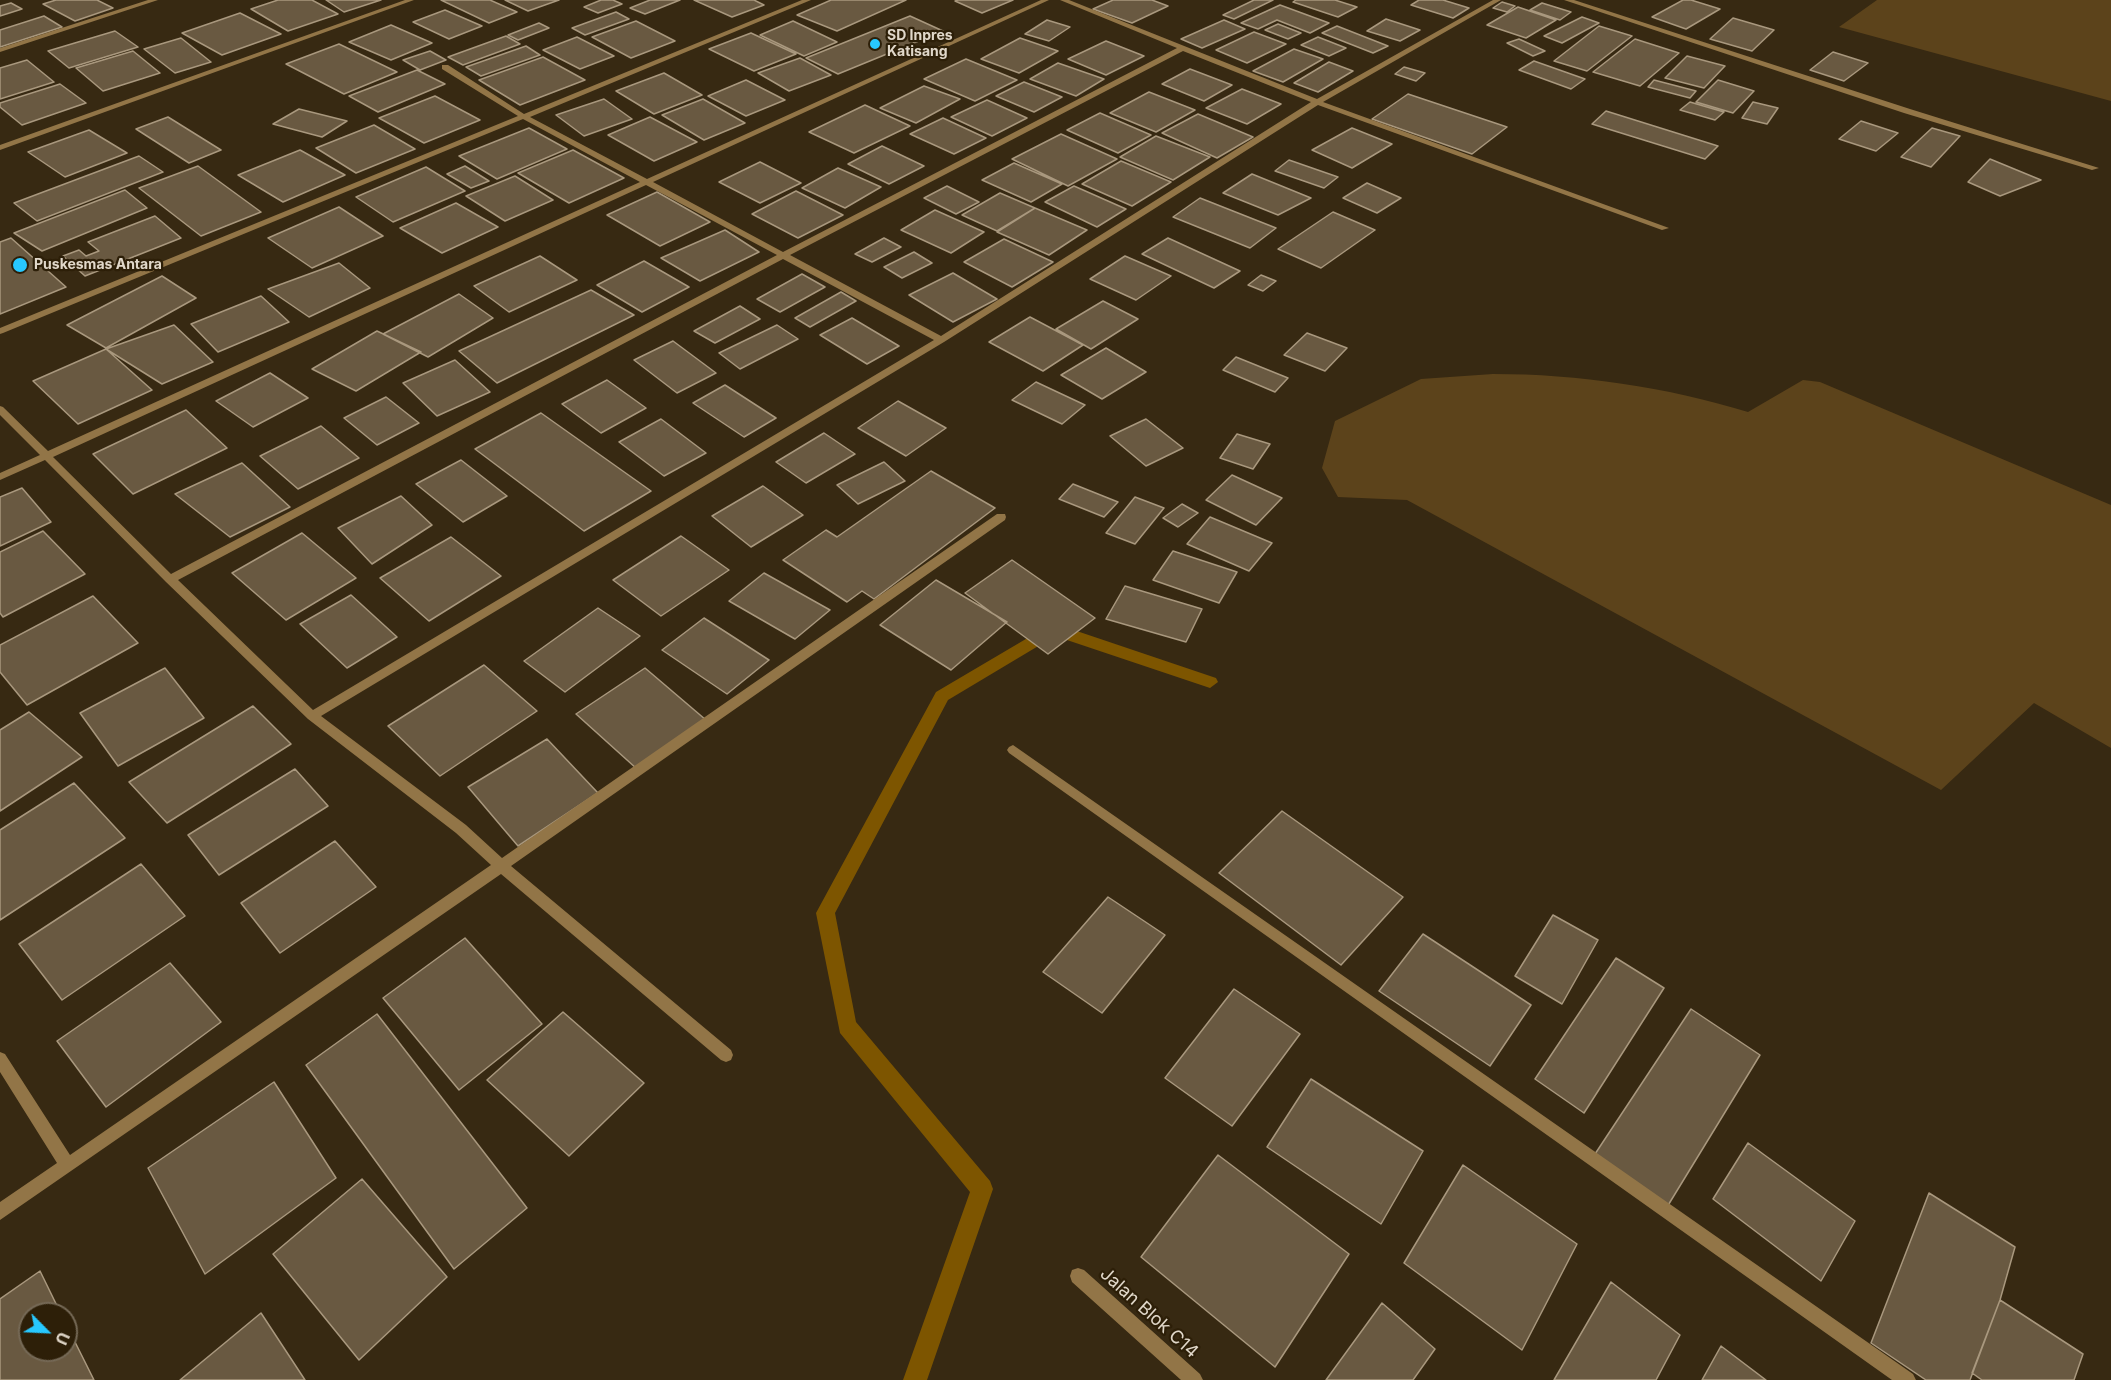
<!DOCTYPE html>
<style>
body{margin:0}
#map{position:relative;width:2111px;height:1380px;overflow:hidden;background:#372912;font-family:Inter,sans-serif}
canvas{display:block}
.north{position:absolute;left:18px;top:1302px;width:60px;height:60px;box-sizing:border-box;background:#2d1f08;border:2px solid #756956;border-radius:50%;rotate:114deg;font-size:16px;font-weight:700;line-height:24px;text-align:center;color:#e1d8ca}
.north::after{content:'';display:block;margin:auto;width:21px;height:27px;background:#27c8ff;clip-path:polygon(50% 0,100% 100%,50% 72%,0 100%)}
</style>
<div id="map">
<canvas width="2111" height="1380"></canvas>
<div class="north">U</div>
</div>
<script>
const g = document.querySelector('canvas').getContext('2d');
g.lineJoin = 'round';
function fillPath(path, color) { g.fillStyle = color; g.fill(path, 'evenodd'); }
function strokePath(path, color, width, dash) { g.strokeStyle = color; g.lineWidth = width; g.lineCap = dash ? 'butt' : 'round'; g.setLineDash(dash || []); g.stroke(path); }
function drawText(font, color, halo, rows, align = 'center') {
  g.font = font + ' Inter,sans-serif'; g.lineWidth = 4.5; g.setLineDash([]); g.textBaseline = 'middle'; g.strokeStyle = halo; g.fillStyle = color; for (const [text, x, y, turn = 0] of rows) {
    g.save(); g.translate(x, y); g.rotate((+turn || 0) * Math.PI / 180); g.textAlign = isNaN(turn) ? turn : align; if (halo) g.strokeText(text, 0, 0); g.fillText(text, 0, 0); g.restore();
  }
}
fillPath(new Path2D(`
 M1877,0H2111V101L1839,27Z
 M1493,374C1579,374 1666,387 1748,412L1803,380L1820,382L2111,505V748L2034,703L1941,790L1407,500L1338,497L1322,468L1335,421L1421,379Z`), '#5c431b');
fillPath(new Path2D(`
 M1053,623L1216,678L1218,682L1210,688L1055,636L948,700L835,913L856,1022L990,1181L993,1189L927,1380H903L970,1192L840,1033L816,913L936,692Z`), '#7d5500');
const building = new Path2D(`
 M56,0H97L113,8L75,21L43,4Z
 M278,0H312L338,14L288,31L251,9Z
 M326,0H381L344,12Z
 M441,0H490L517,12L489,23Z
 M505,0H559L528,11Z
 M601,0H613L622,4L598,13L584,7Z
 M650,0H680L645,14L630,8Z
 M694,0H754L764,5L732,17Z
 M831,0H906L837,31L797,15Z
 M958,0H1013L982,13L955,1Z
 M1113,0H1152L1168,6L1132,23L1093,9Z
 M1254,0H1273L1234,19L1223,15Z
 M1296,0H1335L1357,7L1338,17L1293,2Z
 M1419,0H1443L1469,8L1453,18L1411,5Z
 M1683,0H1691L1720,9L1686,29L1652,17Z
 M1502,2L1515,6L1507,12L1493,8Z
 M11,3L22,9L0,16V6Z
 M1542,3L1571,12L1560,20L1530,10Z
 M1280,5L1329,23L1310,33L1277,20L1258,29L1241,23Z
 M1518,7L1556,20L1526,38L1487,25Z
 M445,10L482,26L449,39L413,22Z
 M616,12L629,19L585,35L572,28Z
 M240,13L281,34L222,55L182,33Z
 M44,16L62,27L0,47V30Z
 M910,16L943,31L838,74L806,58Z
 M1582,17L1599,23L1562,43L1544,36Z
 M1733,18L1774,30L1752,51L1710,39Z
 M1386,19L1420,30L1400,41L1367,31Z
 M1047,20L1070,27L1049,41L1025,34Z
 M1224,20L1245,29L1202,48L1181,39Z
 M636,21L675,41L631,58L592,37Z
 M793,21L837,42L804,56L760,35Z
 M539,23L549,28L518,40L508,35Z
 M1278,24L1301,33L1288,39L1265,30Z
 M391,25L432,43L391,60L349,42Z
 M1337,26L1388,46L1373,53L1322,33Z
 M1599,26L1632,36L1587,71L1554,61Z
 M115,31L138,47L69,68L48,51Z
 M1254,32L1286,44L1247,63L1216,50Z
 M751,33L796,54L754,71L709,49Z
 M506,36L520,44L463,65L448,57Z
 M577,37L614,56L580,69L543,50Z
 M1318,37L1346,48L1329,56L1301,45Z
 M181,38L211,62L175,73L144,49Z
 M1020,38L1058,51L1019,73L981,59Z
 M1519,39L1545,51L1533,56L1507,43Z
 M1635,39L1679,53L1640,86L1593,72Z
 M1106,41L1144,56L1106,75L1068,59Z
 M339,44L397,72L344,94L286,64Z
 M526,46L540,55L481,76L466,67Z
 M1294,49L1323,59L1283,82L1253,71Z
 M133,51L160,73L103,91L76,68Z
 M430,51L446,60L420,70L403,60Z
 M1833,52L1868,63L1844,81L1810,70Z
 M1687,56L1725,66L1704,88L1665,78Z
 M543,57L585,80L520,105L479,80Z
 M800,58L831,75L789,91L758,73Z
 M966,59L1017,80L975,101L924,79Z
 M27,60L54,82L0,99V68Z
 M1534,61L1585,79L1571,89L1519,70Z
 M1329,62L1353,71L1318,92L1294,83Z
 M1058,63L1104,79L1076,96L1030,79Z
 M1404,67L1425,73L1416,81L1395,74Z
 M1190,69L1232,85L1204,101L1162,84Z
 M417,70L445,84L378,112L349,96Z
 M664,73L702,95L654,114L616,91Z
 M746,80L785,100L746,116L708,96Z
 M1654,80L1696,91L1690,98L1648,87Z
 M1718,80L1754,91L1733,113L1696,102Z
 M1024,82L1062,97L1034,112L996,96Z
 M60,84L86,103L22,125L0,107V103Z
 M924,86L960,99L916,123L880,108Z
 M1242,89L1281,104L1247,124L1206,108Z
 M1149,92L1195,110L1156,132L1110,113Z
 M1408,94L1507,127L1472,154L1372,119Z
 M435,96L480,120L424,143L379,118Z
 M604,99L632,119L584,136L556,115Z
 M703,99L745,123L704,140L662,115Z
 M987,100L1027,118L992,136L951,117Z
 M1690,102L1724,112L1715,120L1680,110Z
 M1753,102L1778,108L1767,124L1742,118Z
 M865,105L910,126L854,153L809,132Z
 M299,109L347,121L322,137L273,124Z
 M1606,111L1718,146L1705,159L1592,124Z
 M1100,113L1151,135L1118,153L1067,130Z
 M1198,114L1253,137L1217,158L1162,133Z
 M168,117L221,150L189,163L136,129Z
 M650,117L697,142L654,161L608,135Z
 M943,118L986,138L954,154L910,134Z
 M1861,121L1898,133L1876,151L1839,139Z
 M374,125L415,149L356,173L316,148Z
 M529,128L567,149L497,179L459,156Z
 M1352,128L1392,144L1352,168L1312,150Z
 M1932,128L1960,136L1931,167L1901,157Z
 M89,130L127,153L65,177L28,152Z
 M1061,134L1117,159L1068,186L1012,159Z
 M1156,136L1210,157L1173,180L1120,157Z
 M882,146L924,166L889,184L848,164Z
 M300,150L345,175L283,202L238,175Z
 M573,150L624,178L569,203L518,173Z
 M139,156L163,172L37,221L14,203Z
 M1990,159L2041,180L2000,196L1968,182Z
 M1289,160L1338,177L1324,188L1275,171Z
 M1121,161L1171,182L1132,206L1082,184Z
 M760,162L801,183L760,203L719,182Z
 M1014,163L1062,184L1031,202L982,180Z
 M198,166L261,212L201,236L139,188Z
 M465,166L489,181L471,188L447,174Z
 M426,167L465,191L393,222L356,197Z
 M838,168L881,187L845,208L802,188Z
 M1252,174L1311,198L1278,215L1223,193Z
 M515,176L553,200L505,221L466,196Z
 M1367,183L1401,198L1377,213L1343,198Z
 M947,186L979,202L956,214L924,198Z
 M1074,186L1126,209L1097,227L1045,202Z
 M125,190L147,208L42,251L14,233Z
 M796,191L843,215L798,238L752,214Z
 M657,192L710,222L660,246L607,215Z
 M1000,193L1035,208L997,231L962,215Z
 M1200,198L1276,228L1250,248L1173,217Z
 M456,203L498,227L442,253L400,228Z
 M339,207L383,236L312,268L268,238Z
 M1035,208L1087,230L1049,255L997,232Z
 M935,210L984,232L951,253L901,230Z
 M1333,212L1375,230L1321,268L1278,249Z
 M155,216L181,238L85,276L63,256L79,250L86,256L99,251L88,242Z
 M725,230L759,252L700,281L661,258Z
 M11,238L66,287L0,314V242Z
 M884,238L901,247L872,262L855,254Z
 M1168,238L1240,271L1214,288L1142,254Z
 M1004,239L1053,262L1012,287L964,262Z
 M914,252L932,263L902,278L884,267Z
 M540,256L577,280L509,312L474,286Z
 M1125,256L1171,276L1136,300L1090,279Z
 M644,261L689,287L642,312L597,285Z
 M339,263L370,288L309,317L268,289Z
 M953,273L997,299L953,322L909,295Z
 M802,274L825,287L780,312L757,299Z
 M1261,275L1276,281L1263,291L1248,285Z
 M162,276L196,298L106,348L67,325Z
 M591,290L634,315L497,383L459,351Z
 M841,292L856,301L810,327L795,318Z
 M459,294L493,318L428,357L383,334Z
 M261,296L289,322L218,352L191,324Z
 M1103,301L1138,319L1091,349L1056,329Z
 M740,306L760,319L715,343L694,331Z
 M1030,317L1083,345L1043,371L989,342Z
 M852,318L899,346L867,364L820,335Z
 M174,325L213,362L162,384L106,349Z
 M777,325L798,339L740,369L719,353Z
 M377,331L421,352L356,391L312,369Z
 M1307,333L1347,348L1325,371L1284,355Z
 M673,341L716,373L677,393L634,360Z
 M1106,348L1146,372L1102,399L1061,375Z
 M106,349L152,390L78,424L33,381Z
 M1236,357L1288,378L1275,392L1223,370Z
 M455,360L490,392L437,416L403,383Z
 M270,373L308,398L253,427L216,401Z
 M607,380L646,408L601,433L562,404Z
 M1036,382L1085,405L1062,424L1012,400Z
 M725,385L776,418L744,437L693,403Z
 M386,397L419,423L377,445L344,418Z
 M898,401L946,428L906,456L858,428Z
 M186,410L227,448L133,494L93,454Z
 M541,413L651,491L584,531L475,449Z
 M661,419L706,453L664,476L619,442Z
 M1146,419L1183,448L1146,466L1110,436Z
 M321,426L359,458L298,489L260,456Z
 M824,433L855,454L806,483L776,462Z
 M1237,434L1270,444L1253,469L1220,458Z
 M461,460L507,496L463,522L416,484Z
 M884,462L905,481L858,504L837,485Z
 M242,463L290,507L230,537L175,494Z
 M931,471L995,508L874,599L862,591L847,602L783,560L826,530L837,537Z
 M1232,475L1282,498L1256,525L1206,500Z
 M1073,484L1118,502L1104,517L1059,499Z
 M763,486L803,515L751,547L712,516Z
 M22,488L51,522L0,546V497Z
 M401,496L432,525L372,564L338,528Z
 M1135,497L1164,508L1135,544L1106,533Z
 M1182,504L1198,513L1178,527L1163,518Z
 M1210,517L1272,543L1249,571L1187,544Z
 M43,531L85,574L3,617L0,613V552Z
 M302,533L356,578L286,620L232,573Z
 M681,536L729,570L661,616L613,580Z
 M451,537L501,576L429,621L380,578Z
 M1173,551L1237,572L1219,603L1153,580Z
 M1012,560L1095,618L1048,654L965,593Z
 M764,573L830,610L795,639L729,601Z
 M936,580L1007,622L951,670L880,625Z
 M1125,586L1202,609L1186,642L1106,619Z
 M351,595L397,637L347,668L300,624Z
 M93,596L138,643L27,705L0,672V645Z
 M598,608L640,636L565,692L524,661Z
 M704,618L769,660L727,694L662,650Z
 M484,665L537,711L440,776L388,726Z
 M165,668L204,718L118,766L80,713Z
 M645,668L706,720L637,769L576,714Z
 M253,706L291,744L167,823L129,782Z
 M29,712L82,757L0,811V730Z
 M547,739L598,793L518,846L468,787Z
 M295,769L328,806L219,875L188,835Z
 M74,783L125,838L0,920V830Z
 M1282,811L1403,897L1341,965L1219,873Z
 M335,841L376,887L280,953L241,903Z
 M141,864L185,916L62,1000L19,944Z
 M1108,897L1165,935L1102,1013L1043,972Z
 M1553,915L1598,940L1562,1004L1515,976Z
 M1423,934L1531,1005L1490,1066L1379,991Z
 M465,938L542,1024L459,1090L383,998Z
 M1616,958L1664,988L1584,1113L1535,1079Z
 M170,963L221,1022L106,1107L57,1041Z
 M1234,989L1300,1034L1232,1126L1165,1078Z
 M1691,1009L1760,1055L1667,1207L1595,1154Z
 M563,1012L644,1083L569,1156L487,1080Z
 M377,1014L527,1208L454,1269L306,1065Z
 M1311,1079L1423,1151L1381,1224L1267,1147Z
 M274,1082L336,1178L205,1274L148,1168Z
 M1748,1143L1855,1221L1821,1281L1713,1199Z
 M1218,1155L1349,1254L1275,1367L1141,1257Z
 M1463,1165L1577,1244L1522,1350L1404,1263Z
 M362,1179L447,1277L359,1360L273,1254Z
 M1929,1193L2015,1247L2000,1300L1970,1380H1926L1871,1343Z
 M40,1271L61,1314H30V1350H66V1324L94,1380H0V1299Z
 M1611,1282L1680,1335L1656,1380H1554Z
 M2000,1300L2083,1354L2074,1380H1982L1972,1373Z
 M1382,1303L1435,1349L1413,1380H1326Z
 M261,1313L305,1380H180Z
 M1721,1346L1766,1380H1702Z`);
fillPath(building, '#695941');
strokePath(building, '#a9987e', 1.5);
fillPath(new Path2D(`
 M148,0H158L0,52V48Z
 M405,0H414L0,150V145Z
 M802,0H811L530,117L647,179L1041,0H1049L653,182L783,252L1177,48L1060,0H1069L1317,99L1493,0H1501L1323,102L1669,228L1662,230L1318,105L944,342L321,716L466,825L502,858L997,514H1005L1006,517L1005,520L511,866L731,1050L733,1055L731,1060L726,1062L721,1060L501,874L0,1220V1202L57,1163L0,1072V1052L5,1054L70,1155L491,865L456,833L308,719L166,582L45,460L0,480V473L40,455L0,415V406L3,407L48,451L640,182L523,119L3,333L0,334V328L518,116L442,69V65H448L524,114ZM1183,51L1311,102L941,336L790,255ZM646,185L777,255L171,574L53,457ZM783,259L934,340L313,710L178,580Z
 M1564,0H1574L1910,109L2099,168L2092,170L1904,113Z
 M1013,745L1913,1374L1916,1380H1892L1009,753L1007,750L1009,747Z
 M1078,1268L1084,1270L1200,1374L1203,1380H1181L1072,1282L1070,1276L1072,1270Z`), '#927547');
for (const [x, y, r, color] of [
 [875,44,6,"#27c8ff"],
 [20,265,8,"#27c8ff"]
]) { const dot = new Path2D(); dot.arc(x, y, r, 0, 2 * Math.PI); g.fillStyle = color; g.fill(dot); strokePath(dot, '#2d1f08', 2); }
drawText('bold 14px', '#e1d8ca', '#2d1f08', [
 ["SD Inpres",887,36],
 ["Katisang",887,52],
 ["Puskesmas Antara",34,265]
], 'left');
drawText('18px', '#e1d8ca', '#2d1f08', [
 ["Jalan Blok C14",1149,1313,42]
]);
</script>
